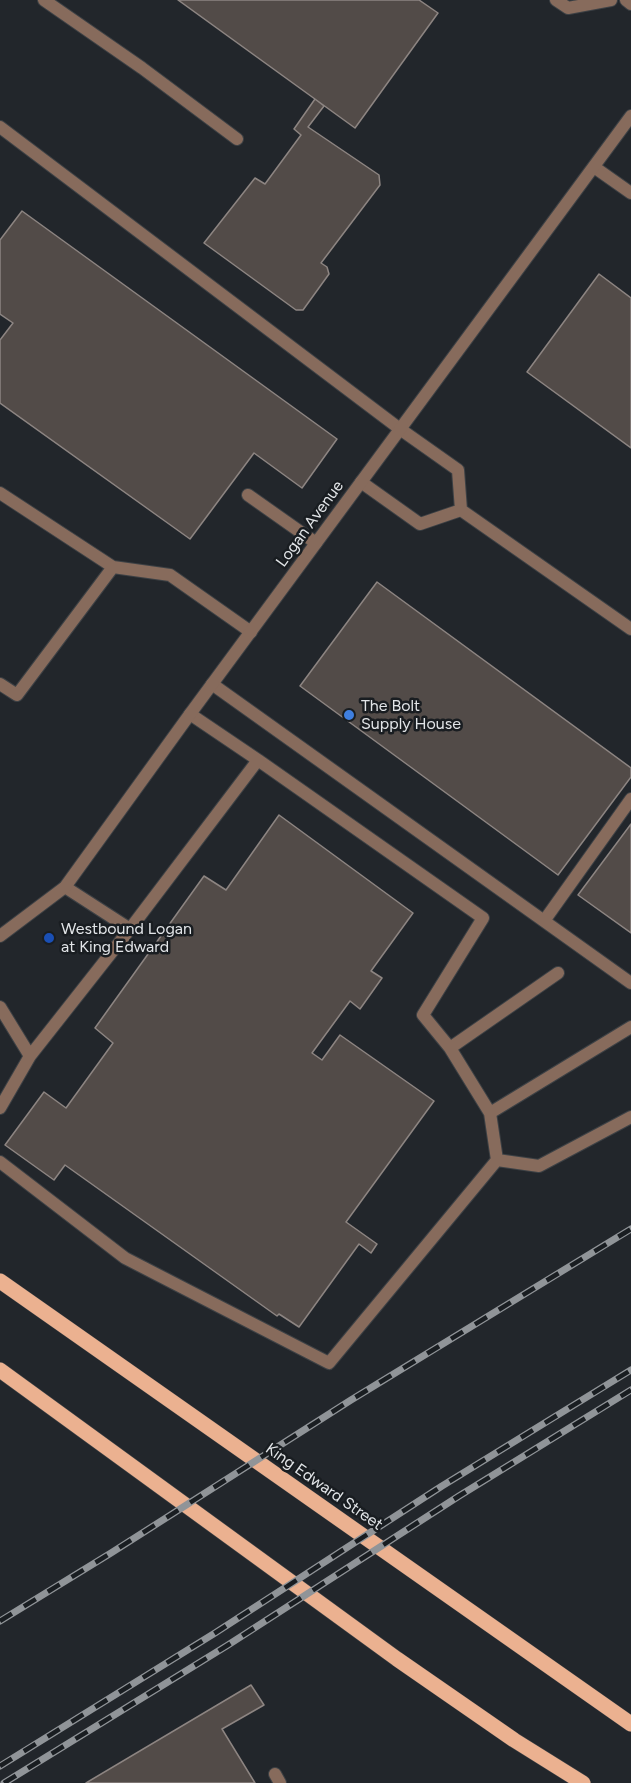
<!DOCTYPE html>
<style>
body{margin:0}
canvas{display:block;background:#22262b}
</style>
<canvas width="631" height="1783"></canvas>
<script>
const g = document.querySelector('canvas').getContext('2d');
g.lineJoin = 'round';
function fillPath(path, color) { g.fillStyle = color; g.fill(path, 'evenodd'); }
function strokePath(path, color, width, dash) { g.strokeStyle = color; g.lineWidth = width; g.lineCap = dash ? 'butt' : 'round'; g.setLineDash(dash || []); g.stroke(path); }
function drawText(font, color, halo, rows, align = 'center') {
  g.font = font + ' Figtree,sans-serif'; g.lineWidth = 5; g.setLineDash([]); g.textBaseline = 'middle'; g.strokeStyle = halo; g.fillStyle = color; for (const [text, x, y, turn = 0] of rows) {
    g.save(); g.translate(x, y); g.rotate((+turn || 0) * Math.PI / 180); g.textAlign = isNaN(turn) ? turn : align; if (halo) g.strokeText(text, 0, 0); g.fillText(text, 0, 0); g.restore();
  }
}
const building = new Path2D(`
 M178,0H419L438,13L355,128Z
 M315,99L324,106L308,127L379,175L380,185L321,263L327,267L329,274L303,310H296L204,243L255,178L265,184L301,135L294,129Z
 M22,211L337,439L302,488L254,453L190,539L0,403V340L13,323L0,314V240Z
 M599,274L631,298V448L527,372Z
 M377,582L631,768V777L558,875L300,686Z
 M279,815L413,913L371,971L382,978L360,1009L350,1001L312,1053L322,1060L340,1035L434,1101L346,1222L377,1244L371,1253L359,1244L299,1327L279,1314L277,1316L65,1165L54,1180L5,1145L44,1092L66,1108L113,1043L95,1028L204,876L226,890Z
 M631,824V933L578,895Z
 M251,1685L264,1705L222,1729L255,1783H86Z`);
fillPath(building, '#524b48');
strokePath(building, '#8d8582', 1.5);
const service = new Path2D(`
 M44,0L142,68L237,139
 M556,0L568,8L611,0
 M626,0L631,4
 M0,127L400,429L458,470L461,510
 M594,167L631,193
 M361,482L420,524L461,510
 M0,493L113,567L170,575L251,632
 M248,495L316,543
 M461,510L631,629
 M0,684L17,695L113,567
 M212,684L631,983
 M258,760L483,918L423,1015L450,1048
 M65,887L130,929
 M544,921L631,799
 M0,1007L30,1056
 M0,1108L30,1056L130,929L258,760L190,714
 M490,1113L450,1048L558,973
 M497,1160L490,1113L631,1027
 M0,1162L125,1258L329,1363L497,1160L539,1166L631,1117
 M275,1774L280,1783`);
const minor = new Path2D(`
 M0,936L65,887L190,714L631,116`);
const primary = new Path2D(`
 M0,1281L631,1724
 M0,1370L397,1659L514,1740L583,1783`);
strokePath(service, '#3d4145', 14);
strokePath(minor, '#3d4145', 14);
strokePath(primary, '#3d4145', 16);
strokePath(service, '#876b5c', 12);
strokePath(minor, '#876b5c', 12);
strokePath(primary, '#ebb190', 15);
const rail = new Path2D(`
 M0,1621L111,1553L351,1400L631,1229
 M0,1766L215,1633L442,1486L631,1370
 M4,1783L228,1645L459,1496L631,1390`);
strokePath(rail, '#909498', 7);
strokePath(rail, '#191d21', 4.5, [14]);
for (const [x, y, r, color] of [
 [349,715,6,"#3f7fe0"],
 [49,938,6,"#1a4fb4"]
]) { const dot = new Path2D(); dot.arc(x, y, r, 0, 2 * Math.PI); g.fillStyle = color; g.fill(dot); strokePath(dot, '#191d21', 2); }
drawText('16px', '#e2e5e8', '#191d21', [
 ["Logan Avenue",310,524,-54],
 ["King Edward Street",324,1487,35]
]);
drawText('16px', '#e2e5e8', '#191d21', [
 ["The Bolt",361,706],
 ["Supply House",361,724],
 ["Westbound Logan",61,929],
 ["at King Edward",61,947]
], 'left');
</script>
